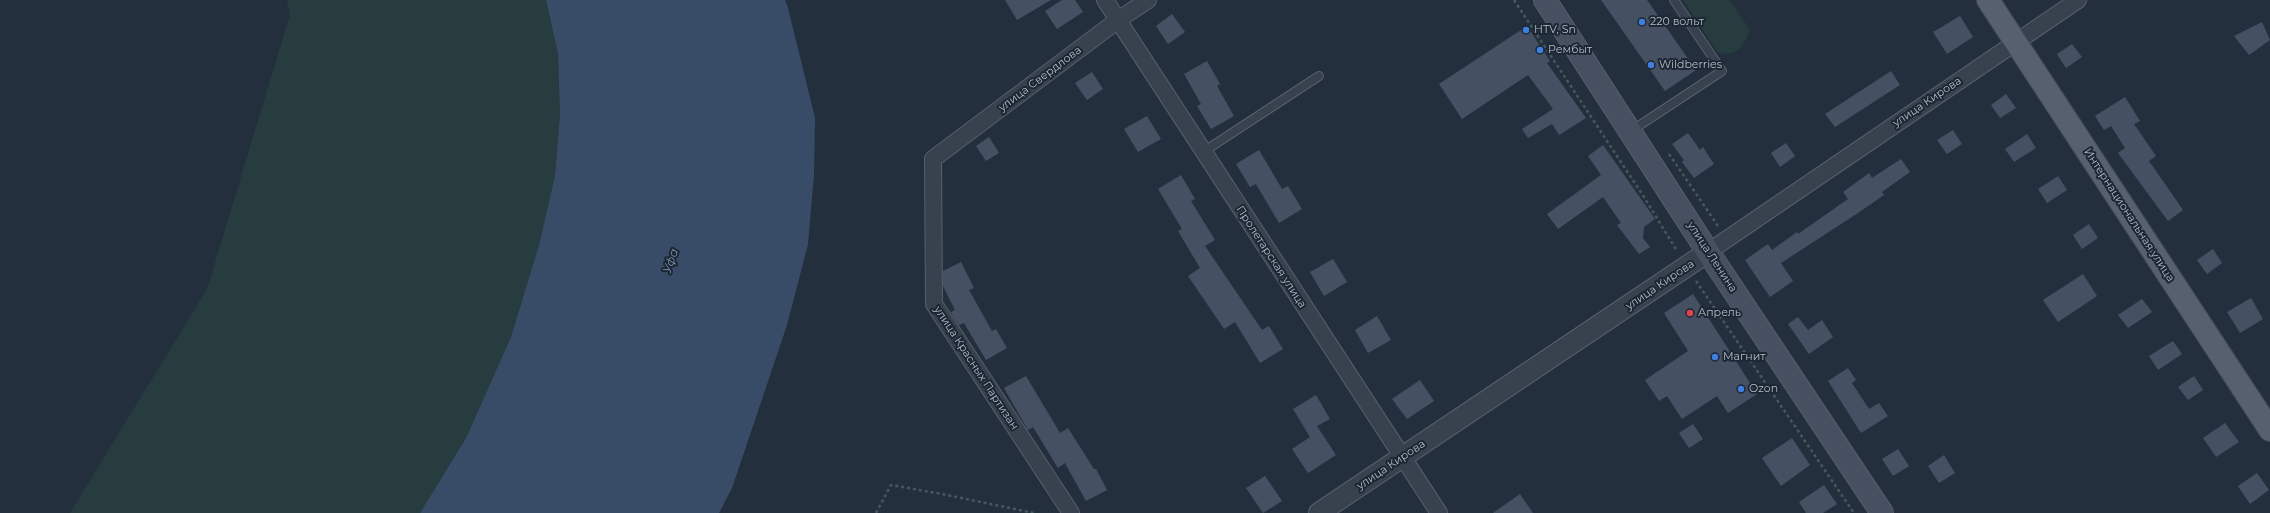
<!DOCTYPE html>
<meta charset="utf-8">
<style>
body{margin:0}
canvas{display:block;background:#242f3e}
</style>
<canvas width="2270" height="513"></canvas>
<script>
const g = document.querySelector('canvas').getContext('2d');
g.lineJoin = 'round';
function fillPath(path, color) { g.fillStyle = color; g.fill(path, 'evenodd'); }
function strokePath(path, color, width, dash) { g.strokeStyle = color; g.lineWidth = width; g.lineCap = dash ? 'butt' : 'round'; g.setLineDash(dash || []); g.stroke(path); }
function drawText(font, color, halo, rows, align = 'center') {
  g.font = font + ' Montserrat,sans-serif'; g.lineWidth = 4; g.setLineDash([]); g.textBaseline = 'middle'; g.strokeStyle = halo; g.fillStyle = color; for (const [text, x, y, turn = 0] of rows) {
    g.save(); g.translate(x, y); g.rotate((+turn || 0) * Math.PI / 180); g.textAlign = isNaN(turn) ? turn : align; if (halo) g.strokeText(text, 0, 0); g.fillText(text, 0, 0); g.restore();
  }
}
fillPath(new Path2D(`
 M287,0H546L558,54L560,113L555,175L540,243L511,337L466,438L420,513H70L207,289L290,15Z
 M1683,0H1729L1750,30C1743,47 1738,56 1718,53Z`), '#263c3f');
fillPath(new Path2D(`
 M546,0H785L788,8L815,118L814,175L808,244L787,325L732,488L719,513H420L466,438L511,337L540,242L555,175L560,114L558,54Z`), '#394c67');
fillPath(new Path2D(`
 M1005,0H1051L1017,20Z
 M1062,0H1075L1083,12L1057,29L1045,11Z
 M1601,0H1647L1696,70L1665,91Z
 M1172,14L1185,32L1168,44L1156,26Z
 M1960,16L1973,37L1947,54L1933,32Z
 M2262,22L2270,40L2249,55L2234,36Z
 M1527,26L1550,61L1547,63L1586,118L1559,135L1552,124L1528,138L1522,129L1553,109L1528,75L1462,119L1439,84Z
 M2072,44L2082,57L2066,68L2057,54Z
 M1207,61L1220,84L1217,86L1234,116L1211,129L1197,106L1201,104L1184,74Z
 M1891,71L1900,85L1835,127L1825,114Z
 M1092,72L1103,89L1087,100L1075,83Z
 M2006,94L2016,108L2000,118L1991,105Z
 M2125,97L2140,121L2134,124L2156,156L2149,161L2183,210L2168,221L2118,153L2125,148L2111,126L2104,130L2095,116Z
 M1147,116L1161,139L1138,152L1124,129Z
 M1953,130L1962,144L1947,154L1937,140Z
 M1688,133L1700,150L1703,147L1714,164L1694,178L1682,162L1684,160L1672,144Z
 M2027,134L2036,148L2014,162L2005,149Z
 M989,137L999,153L986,161L976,146Z
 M1786,143L1795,156L1780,167L1771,153Z
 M1603,145L1655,219L1644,227L1643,238L1650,247L1639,254L1617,225L1621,223L1603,197L1558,229L1547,214L1601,175L1588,156Z
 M1259,150L1282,189L1288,186L1302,209L1279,223L1256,184L1250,187L1236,164Z
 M1901,159L1910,172L1882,192L1884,195L1858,213L1781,263L1793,281L1770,297L1745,260L1768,244L1772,250L1797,232L1798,234L1848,199L1843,192L1869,173L1872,178Z
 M1181,175L1195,199L1191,201L1215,240L1205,246L1262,330L1269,326L1283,349L1260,363L1235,322L1224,329L1188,276L1200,268L1178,231L1182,229L1158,189Z
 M2058,176L2067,190L2047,203L2038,189Z
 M2089,224L2098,238L2082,249L2073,235Z
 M2213,249L2222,263L2207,274L2197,260Z
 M1333,259L1347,282L1324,296L1310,272Z
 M961,262L974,288L969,290L992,331L996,329L1007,348L986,360L964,323L959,325L953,316L951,312L955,310L943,286V271Z
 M2083,274L2097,296L2058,322L2043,300Z
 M1693,294L1757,394L1728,413L1717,396L1682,419L1667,396L1659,401L1645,380L1688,351L1664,313Z
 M2251,298L2263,319L2240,333L2227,312Z
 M2142,299L2152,312L2128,328L2118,315Z
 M1377,316L1391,340L1368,353L1355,330Z
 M1798,317L1808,330L1822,320L1833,337L1809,354L1788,324Z
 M2173,341L2182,354L2158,370L2149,356Z
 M1848,368L1856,380L1852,383L1869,409L1879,403L1888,416L1861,433L1828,381Z
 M1026,376L1060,433L1068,428L1094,469H1096L1107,490L1086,501L1065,463L1058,468L1033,427L1028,430L1004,388Z
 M2194,376L2203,390L2188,400L2178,387Z
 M1420,380L1434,401L1407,419L1392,399Z
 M1316,395L1330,419L1317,426L1336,455L1308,473L1292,449L1310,437L1293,409Z
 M2225,423L2239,442L2216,457L2203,438Z
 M1693,424L1703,439L1689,448L1679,433Z
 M1792,438L1810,465L1781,486L1762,458Z
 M1898,449L1909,466L1893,476L1882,459Z
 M1944,455L1955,473L1939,483L1928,466Z
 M2257,473L2269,490L2250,504L2238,486Z
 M1265,476L1282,501L1263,513L1246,488Z
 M1824,485L1837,504L1823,513H1806L1799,502Z
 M1520,494L1533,513H1493Z`), '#455162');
const service = new Path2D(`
 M1631,131L1722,71L1674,0
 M1203,152L1319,76`);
const minor = new Path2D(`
 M1105,0L1439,513
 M1708,252L2078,0
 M1071,513L934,304L933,159L1118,20L1148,0`);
const tertiary = new Path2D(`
 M1319,513L1708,252`);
const secondary = new Path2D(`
 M1545,0L1708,252L1882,513`);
const primary = new Path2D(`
 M1988,0L2270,430`);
strokePath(service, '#565f6c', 10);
strokePath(minor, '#565f6c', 18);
strokePath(tertiary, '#565f6c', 22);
strokePath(secondary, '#565f6c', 24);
strokePath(primary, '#414a57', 24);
strokePath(new Path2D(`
 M1514,0L1644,197L1677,251
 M1669,154L1718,226
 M1696,281L1854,513
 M876,513L891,485L942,494L1034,513`), '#44595c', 2.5, [3, 3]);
strokePath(service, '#38414e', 8);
strokePath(minor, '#38414e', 16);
strokePath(tertiary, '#38414e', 20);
strokePath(secondary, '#465061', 22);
strokePath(primary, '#56606e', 22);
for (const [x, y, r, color] of [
 [1642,22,4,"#3f7fe0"],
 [1526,30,4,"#3f7fe0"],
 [1540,50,4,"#3f7fe0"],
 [1651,65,4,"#3f7fe0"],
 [1690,313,4,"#e0444e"],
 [1715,357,4,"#3f7fe0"],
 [1741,389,4,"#3f7fe0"]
]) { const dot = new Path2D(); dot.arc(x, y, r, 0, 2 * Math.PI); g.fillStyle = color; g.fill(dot); strokePath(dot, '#1d2633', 1.5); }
drawText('11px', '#b4bcc9', '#1d2633', [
 ["220 вольт",1650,22],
 ["HTV, Sn",1534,30],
 ["Рембыт",1548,50],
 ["Wildberries",1659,65],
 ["Апрель",1698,313],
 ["Магнит",1723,357],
 ["Ozon",1749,389]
], 'left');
drawText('11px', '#b4bcc9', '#1d2633', [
 ["улица Свердлова",1040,79,-37],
 ["улица Кирова",1927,102,-34],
 ["Интернациональная улица",2129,215,57],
 ["Пролетарская улица",1271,257,57],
 ["улица Ленина",1712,257,57],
 ["улица Кирова",1660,285,-34],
 ["улица Красных Партизан",976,368,57],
 ["улица Кирова",1391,465,-34]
]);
drawText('italic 12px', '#7c92b1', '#1d2633', [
 ["Уфа",671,261,-71]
]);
</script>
